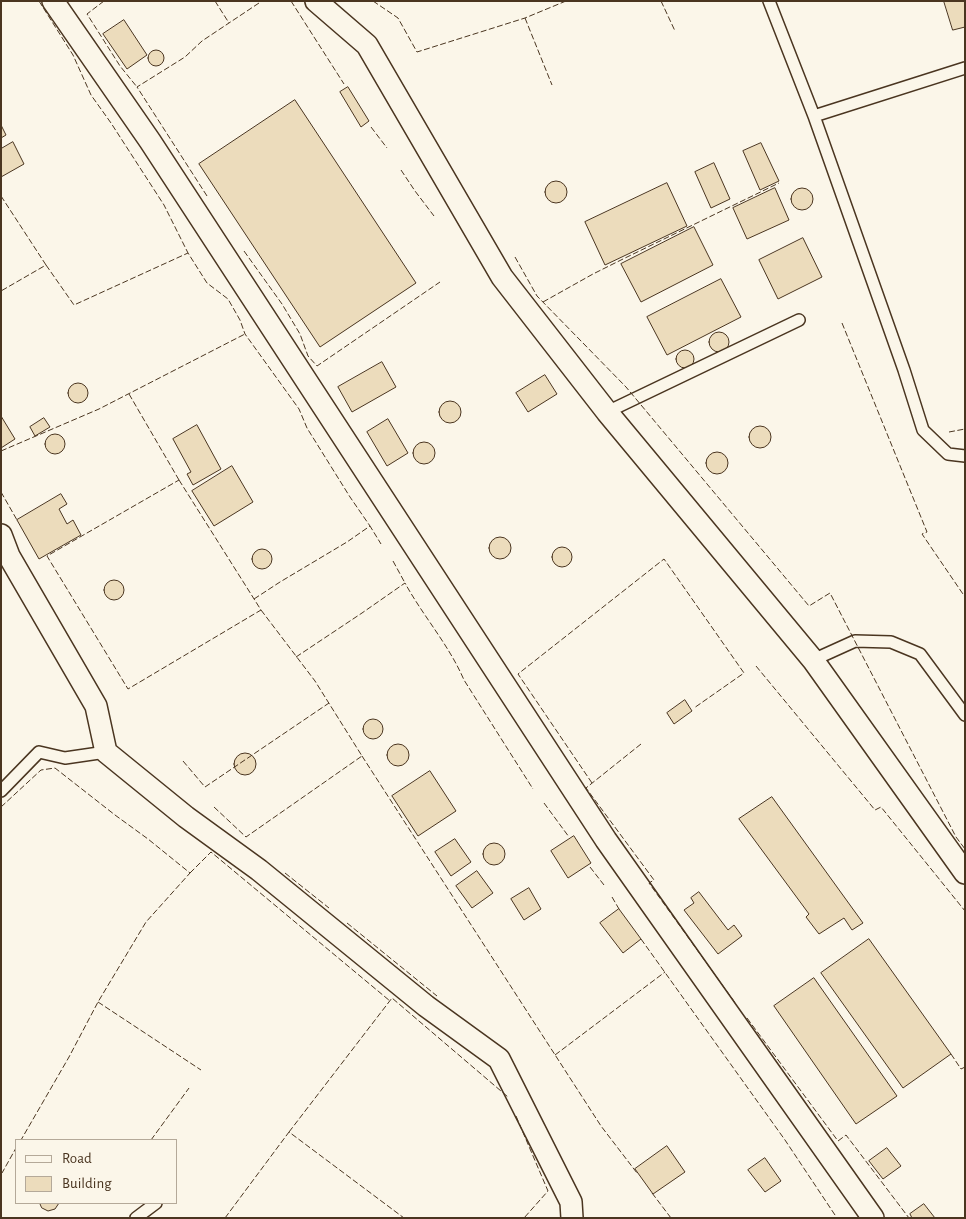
<!DOCTYPE html>
<style>
body{margin:0}
#map{position:relative;width:966px;height:1219px;overflow:hidden;background:#fbf6e9;font-family:"Alegreya Sans",sans-serif}
canvas{display:block}
.frame{position:absolute;inset:0;border:2px solid #4a3520;pointer-events:none}
.legend{position:absolute;left:15px;top:1139px;width:162px;height:65px;box-sizing:border-box;background:#fbf6e9;border:1px solid #b4a999;margin:0;padding:6px 9px;list-style:none;font-size:15px;color:#4a3520}
.legend li{display:flex;align-items:center;gap:10px;height:25px}
.legend b{width:25px;border:1px solid #b4a999}
</style>
<div id="map">
<canvas width="966" height="1219"></canvas>
<div class="frame"></div>
<ul class="legend">
<li><b style="height:6px;background:#fbf6e9"></b>Road</li>
<li><b style="height:14px;background:#ecdcbc"></b>Building</li>
</ul>
</div>
<script>
const g = document.querySelector('canvas').getContext('2d');
g.lineJoin = 'round';
function fillPath(path, color) { g.fillStyle = color; g.fill(path, 'evenodd'); }
function strokePath(path, color, width, dash) { g.strokeStyle = color; g.lineWidth = width; g.lineCap = dash ? 'butt' : 'round'; g.setLineDash(dash || []); g.stroke(path); }
const building = new Path2D(`
 M944,1H965V27L953,30Z
 M124,20L147,55L127,69L103,34Z
 M148 58a8 8 0 1 1 16 0a8 8 0 1 1-16 0Z
 M348,87L369,121L361,127L340,92Z
 M295,100L416,283L320,347L199,164Z
 M1,125L6,135L1,138Z
 M13,142L24,164L1,177V149Z
 M761,143L779,181L760,190L743,151Z
 M714,163L730,199L711,208L695,172Z
 M545 192a11 11 0 1 1 22 0a11 11 0 1 1-22 0Z
 M667,183L687,226L605,265L585,222Z
 M791 199a11 11 0 1 1 22 0a11 11 0 1 1-22 0Z
 M775,188L789,220L747,239L733,208Z
 M694,227L713,265L641,302L621,264Z
 M803,238L822,277L778,299L759,260Z
 M721,279L741,317L667,355L647,317Z
 M709 342a10 10 0 1 1 20 0a10 10 0 1 1-20 0Z
 M676 359a9 9 0 1 1 18 0a9 9 0 1 1-18 0Z
 M382,362L396,387L352,412L338,387Z
 M545,375L557,394L528,412L516,393Z
 M68 393a10 10 0 1 1 20 0a10 10 0 1 1-20 0Z
 M439 412a11 11 0 1 1 22 0a11 11 0 1 1-22 0Z
 M1,416L15,439L1,448Z
 M44,418L50,427L35,436L30,427Z
 M388,419L408,453L387,466L367,432Z
 M197,425L221,469L193,485L187,474L191,472L173,439Z
 M749 437a11 11 0 1 1 22 0a11 11 0 1 1-22 0Z
 M45 444a10 10 0 1 1 20 0a10 10 0 1 1-20 0Z
 M413 453a11 11 0 1 1 22 0a11 11 0 1 1-22 0Z
 M706 463a11 11 0 1 1 22 0a11 11 0 1 1-22 0Z
 M232,466L253,502L214,526L192,491Z
 M61,494L67,504L59,509L67,524L73,520L81,535L39,559L17,520Z
 M489 548a11 11 0 1 1 22 0a11 11 0 1 1-22 0Z
 M552 557a10 10 0 1 1 20 0a10 10 0 1 1-20 0Z
 M252 559a10 10 0 1 1 20 0a10 10 0 1 1-20 0Z
 M104 590a10 10 0 1 1 20 0a10 10 0 1 1-20 0Z
 M685,700L692,711L674,724L667,713Z
 M363 729a10 10 0 1 1 20 0a10 10 0 1 1-20 0Z
 M387 755a11 11 0 1 1 22 0a11 11 0 1 1-22 0Z
 M234 764a11 11 0 1 1 22 0a11 11 0 1 1-22 0Z
 M430,771L456,811L418,836L392,796Z
 M772,797L863,923L852,930L844,918L819,934L806,917L809,914L739,819Z
 M574,836L591,863L568,878L551,851Z
 M455,839L471,862L451,876L435,852Z
 M483 854a11 11 0 1 1 22 0a11 11 0 1 1-22 0Z
 M477,871L493,893L472,908L456,886Z
 M529,888L541,909L524,920L511,899Z
 M699,892L728,930L734,925L742,936L718,954L684,910L694,903L691,898Z
 M619,909L641,939L623,953L600,923Z
 M869,939L951,1054L903,1088L821,973Z
 M814,978L897,1096L856,1124L774,1006Z
 M667,1146L685,1172L653,1194L635,1169Z
 M887,1148L901,1166L883,1179L869,1161Z
 M765,1158L781,1181L765,1192L748,1170Z
 M40,1203H59L55,1209L48,1211L42,1208Z
 M924,1204L935,1218H912L910,1214Z`);
fillPath(building, '#ecdcbc');
strokePath(building, '#4a3520', 1);
const lane = new Path2D(`
 M769,1L814,116L904,370L923,430L948,454L965,456
 M814,116L965,68
 M607,412L799,320
 M813,660L855,641L891,642L920,654L965,715
 M1,791L39,752L65,758L106,752
 M136,1218L156,1203`);
const street = new Path2D(`
 M53,1L150,141L606,840L873,1218
 M316,1L367,45L502,277L607,412L813,660L965,873
 M1,535L9,556L96,706L106,752L186,817L259,870L426,1006L499,1059L571,1202L572,1218`);
strokePath(lane, '#4a3520', 14);
strokePath(street, '#4a3520', 24);
strokePath(lane, '#fbf6e9', 11);
strokePath(street, '#fbf6e9', 21);
strokePath(new Path2D(`
 M39,1L73,55L91,95L111,123L164,205L188,253
 M104,1L87,14L120,66L137,87
 M215,1L229,23
 M291,1L344,84
 M373,1L398,18L417,52L525,18L566,1
 M661,1L675,31
 M525,18L552,85
 M371,127L387,148
 M401,170L415,191L434,216
 M1,196L46,265L1,291
 M207,196L137,87L185,57L202,41L262,1
 M244,251L282,304L300,334L308,356L317,366L440,282
 M515,257L537,296L626,387L809,606L830,593L956,837L965,849
 M46,265L74,305L188,253L207,283L228,299L240,320L245,334L299,409L307,428L350,497L370,526
 M543,302L593,274L623,259L779,183
 M842,323L927,532L922,534L965,597
 M129,394L179,480
 M949,432L965,429
 M1,451L99,409L245,334
 M179,480L261,610L128,689L47,556Z
 M1,492L17,520
 M393,561L405,583
 M254,599L280,582L347,542L370,526L381,544
 M296,657L362,613L405,583C423,616 449,645 464,680L533,789
 M756,666L875,810L881,807L965,911
 M641,744L586,788L654,880L649,883L736,1004
 M362,756L601,1126L637,1173
 M183,761L205,787L329,703
 M592,783L518,674L664,559L744,673L694,708
 M544,803L569,837
 M1,807L41,770L55,768L115,815L148,839L190,873L146,922L98,1002L69,1057L21,1140
 M214,807L246,837L362,756L315,681L261,610
 M590,867L604,885
 M190,873L211,852L390,1001
 M285,873L329,908
 M612,897L619,909
 M347,923L437,996
 M641,939L785,1140L837,1218
 M98,1002L201,1070
 M747,1018L838,1141L846,1135L909,1218
 M951,1054L961,1069L965,1067
 M555,1055L665,972
 M516,1116L548,1191L524,1218
 M289,1132L392,998L508,1097
 M151,1140L189,1088
 M1,1173H2L16,1148
 M652,1193L671,1218
 M225,1218L289,1132L404,1218`), '#4a3520', 1, [6, 2.5]);
</script>
